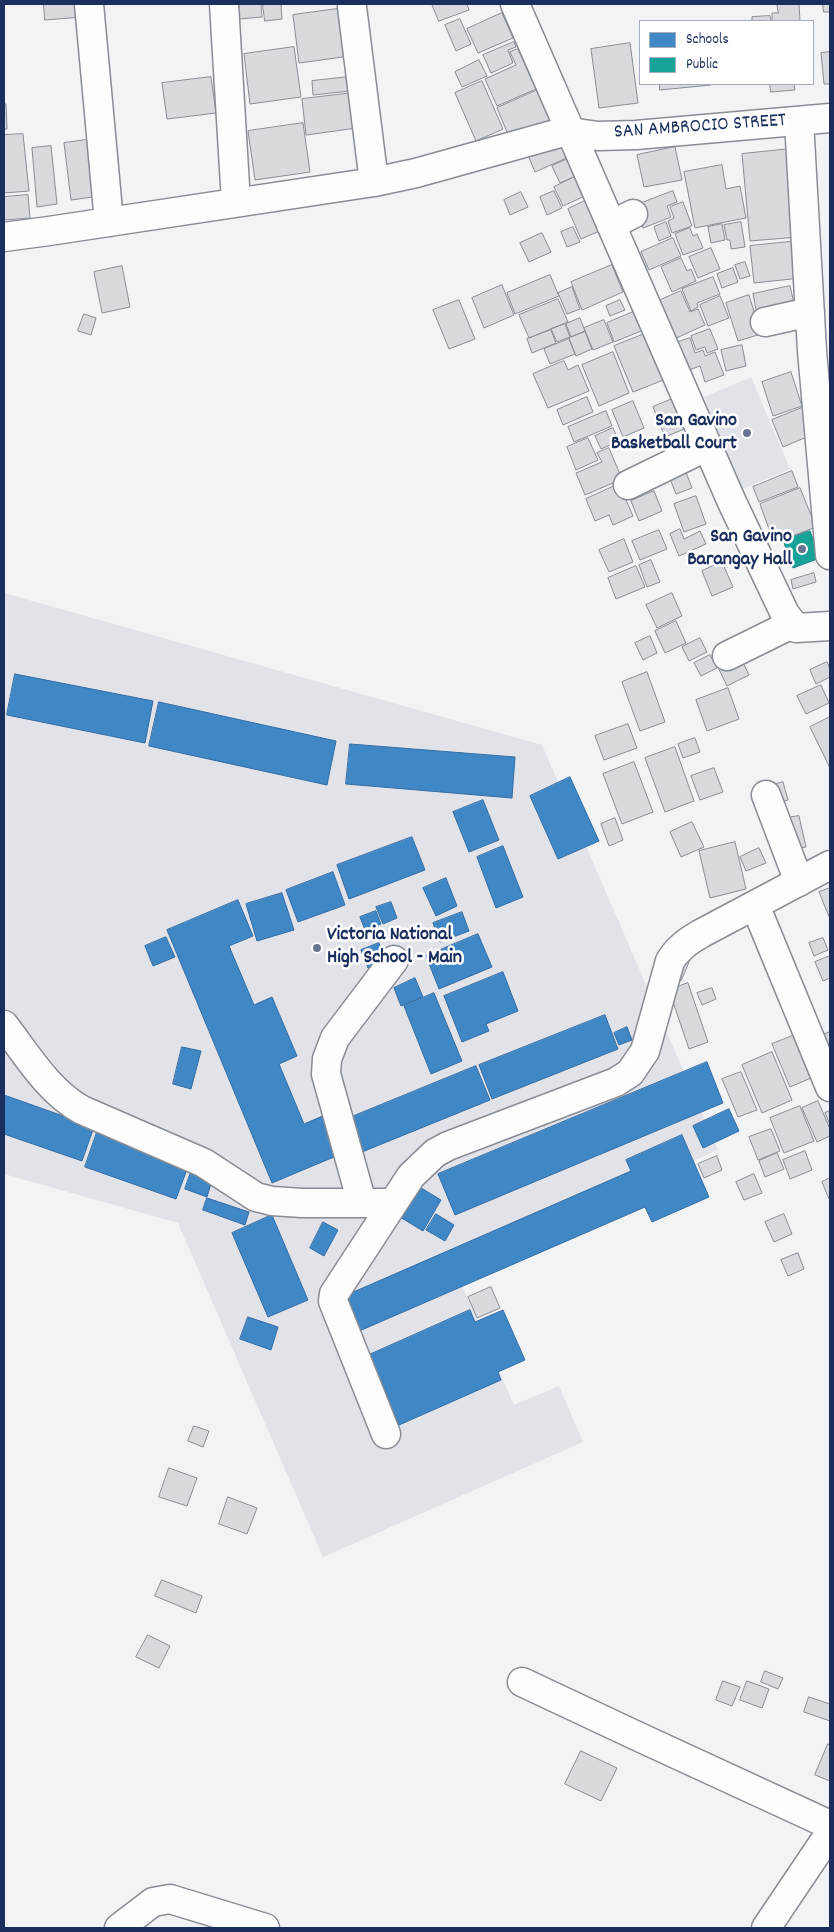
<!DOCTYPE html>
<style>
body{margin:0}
#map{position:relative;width:834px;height:1932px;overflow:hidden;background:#f2f3f4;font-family:Dekko,sans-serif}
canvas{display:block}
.frame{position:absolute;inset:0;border:5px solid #1b2f5e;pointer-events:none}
.legend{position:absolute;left:639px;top:20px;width:175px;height:65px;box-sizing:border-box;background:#fff;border:1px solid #a4acbf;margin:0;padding:6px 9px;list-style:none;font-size:15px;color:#1b2f5e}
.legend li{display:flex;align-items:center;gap:10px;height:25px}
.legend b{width:25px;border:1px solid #a4acbf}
</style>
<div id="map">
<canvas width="834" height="1932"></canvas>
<div class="frame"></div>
<ul class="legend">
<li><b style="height:14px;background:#3f88c5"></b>Schools</li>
<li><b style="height:14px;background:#17a398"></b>Public</li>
</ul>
</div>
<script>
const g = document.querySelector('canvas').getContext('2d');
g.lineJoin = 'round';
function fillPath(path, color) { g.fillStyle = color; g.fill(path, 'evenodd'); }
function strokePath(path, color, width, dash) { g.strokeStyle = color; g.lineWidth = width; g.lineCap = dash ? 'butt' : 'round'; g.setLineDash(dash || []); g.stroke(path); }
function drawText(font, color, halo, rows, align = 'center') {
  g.font = font + ' Dekko,sans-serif'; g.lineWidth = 5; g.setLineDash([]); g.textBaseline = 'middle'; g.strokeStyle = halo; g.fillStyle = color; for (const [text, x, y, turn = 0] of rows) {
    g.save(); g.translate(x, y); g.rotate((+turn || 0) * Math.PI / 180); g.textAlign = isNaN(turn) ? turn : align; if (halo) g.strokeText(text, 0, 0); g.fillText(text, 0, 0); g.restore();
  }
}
fillPath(new Path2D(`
 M4,593L542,745L718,1150L454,1267L514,1405L559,1386L583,1442L323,1557L178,1223L4,1174Z`), '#e1e3e8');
fillPath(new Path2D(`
 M751,377L790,469L742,489L704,397Z`), '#e0e3e8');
const schools = new Path2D(`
 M15,674L153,701L145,743L7,715Z
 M159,702L336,741L327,785L149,746Z
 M350,744L515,757L512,798L346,784Z
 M570,777L599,841L558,859L530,796Z
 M483,800L499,840L469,852L453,812Z
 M412,837L425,870L349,899L337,865Z
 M503,846L523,897L496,908L477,857Z
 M333,872L345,905L298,922L286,890Z
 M446,878L457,906L436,916L423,888Z
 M282,893L294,930L257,941L246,904Z
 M238,900L253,936L229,946L254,1005L272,997L297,1056L279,1064L304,1124L325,1115L341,1154L272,1183L167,930Z
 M391,902L397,918L383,924L376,907Z
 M376,911L381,924L365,930L360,917Z
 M462,912L469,931L440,942L433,923Z
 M478,934L492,967L439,989L426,956Z
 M166,937L175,957L153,966L145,946Z
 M379,943L386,961L368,968L361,950Z
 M503,972L518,1011L486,1024L489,1031L462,1042L444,996Z
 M415,978L423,997L401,1006L394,988Z
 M434,993L462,1061L431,1074L404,1006Z
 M605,1015L618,1049L492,1099L479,1065Z
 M627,1027L632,1040L619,1045L614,1033Z
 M182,1047L201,1051L191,1089L173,1084Z
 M707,1062L723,1103L455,1215L438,1174Z
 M476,1066L490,1100L362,1152L349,1118Z
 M4,1095L94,1127L82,1161L4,1134Z
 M729,1109L739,1131L703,1148L693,1126Z
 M97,1132L189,1164L176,1199L85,1167Z
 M682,1135L709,1197L652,1222L645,1207L357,1332L342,1297L631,1171L626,1160Z
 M192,1169L213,1177L207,1197L185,1189Z
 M413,1183L441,1200L423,1231L395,1214Z
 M207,1198L249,1212L245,1225L203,1210Z
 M436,1214L454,1225L445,1241L426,1230Z
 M272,1215L308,1300L268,1317L232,1233Z
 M323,1222L338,1230L324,1256L310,1248Z
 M470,1310L475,1322L503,1310L525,1360L498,1372L501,1380L399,1425L369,1355Z
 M248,1317L278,1327L271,1350L240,1339Z`);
fillPath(schools, '#3f88c5');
strokePath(schools, '#346da6', 1);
const public = new Path2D(`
 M810,531L820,558L793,568L783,540Z`);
fillPath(public, '#17a398');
strokePath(public, '#188087', 1);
const building = new Path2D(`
 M44,4H81L82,17L45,20Z
 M239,4H261L262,17L240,19Z
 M263,4H281L282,19L265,21Z
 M432,4H467L469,10L439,21Z
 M777,4H799L800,21H772V13H778Z
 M823,4H830V12H824Z
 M344,8L350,56L299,63L293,15Z
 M502,13L513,38L478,53L467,29Z
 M770,16L771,21H752V17Z
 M460,19L471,44L456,51L445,25Z
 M514,42L516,47L508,50L513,63L491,73L483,55Z
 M630,43L638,103L599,108L591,49Z
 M294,47L301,97L250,104L244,54Z
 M518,49L536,89L497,106L485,79L516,65L510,52Z
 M830,52V84H824L821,53Z
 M479,60L487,76L462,87L455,72Z
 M211,77L216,113L167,119L162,83Z
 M349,77L350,91L313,95L312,81Z
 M482,81L503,129L476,141L455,93Z
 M660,84H711V85L660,90Z
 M770,84H794L795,90L771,92Z
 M540,89L554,119L510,139L497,108Z
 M353,93L357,128L306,135L302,99Z
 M4,104H6L7,129H4Z
 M303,123L310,172L255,180L248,131Z
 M23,134L29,191L4,193V135Z
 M563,137L571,156L535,172L527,153Z
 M93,139L100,196L71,200L64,143Z
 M51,146L57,204L37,207L32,148Z
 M675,147L682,180L644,187L637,155Z
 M790,149L798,237L750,241L742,154Z
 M570,158L578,175L560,183L552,166Z
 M722,165L726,189L740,186L746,218L695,228L684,172Z
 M579,175L587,195L563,206L554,187Z
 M554,191L562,208L547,215L540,197Z
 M673,191L677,202L667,206L671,217L643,228L634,206Z
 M521,192L528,207L510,215L504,200Z
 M28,195L30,218L4,220V197Z
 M589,199L602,230L581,239L568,209Z
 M683,202L692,226L672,233L668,221L674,218L670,207Z
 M666,222L671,236L659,241L654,227Z
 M741,222L745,247L731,249L730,240H727L724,225Z
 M722,224L725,240L711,243L708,227Z
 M573,227L580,242L567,247L561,232Z
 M690,228L693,236L697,234L703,248L683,255L675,234Z
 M542,233L551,252L529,262L520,243Z
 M673,238L681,256L649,270L641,252Z
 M798,241L801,278L754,283L750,246Z
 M711,248L720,269L698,278L689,257Z
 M681,258L687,271L691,269L696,281L672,292L661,267Z
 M745,262L750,276L740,279L735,265Z
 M612,265L623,292L582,310L571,282Z
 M122,266L130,307L102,313L94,272Z
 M733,268L738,282L722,288L717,274Z
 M550,275L559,296L515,314L507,293Z
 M713,277L720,294L697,303L698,307L691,311L682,289Z
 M502,285L514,315L484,328L472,298Z
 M790,286L796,312L758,319L753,294Z
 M572,287L580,309L567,314L558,293Z
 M681,291L690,312L698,309L705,325L672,340L656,302Z
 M749,295L761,334L738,341L726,303Z
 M720,296L729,318L708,326L700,305Z
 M558,299L568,322L529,338L519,315Z
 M459,300L475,339L449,349L433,310Z
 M620,300L625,310L610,316L606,306Z
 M638,310L646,329L614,342L607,323Z
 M84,314L96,318L91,335L78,331Z
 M580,318L585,331L571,337L566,324Z
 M604,320L613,342L593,350L584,328Z
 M565,324L570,337L557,342L551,329Z
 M710,329L718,349L707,353L705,347L696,350L691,336Z
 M551,330L556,343L532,353L527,339Z
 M585,332L592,349L576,356L569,338Z
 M647,333L666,379L633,392L614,346Z
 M690,338L695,353L703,350L705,356L715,352L724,375L705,382L700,366L681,373L670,345Z
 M569,339L575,354L550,364L544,349Z
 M742,345L746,366L726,371L721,350Z
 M613,352L629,393L599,406L582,365Z
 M564,361L568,370L578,365L589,391L548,408L533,374Z
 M791,372L802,406L773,416L762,382Z
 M587,397L593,412L563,425L557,410Z
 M677,397L689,427L665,437L653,407Z
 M633,401L644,428L623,437L612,410Z
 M804,407L814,434L783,447L772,420Z
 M606,411L612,426L574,442L568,427Z
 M613,428L619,441L601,449L595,436Z
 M588,438L598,460L576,470L567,447Z
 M609,448L622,479L585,495L576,473L602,462L597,453Z
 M684,467L692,488L676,494L668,474Z
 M792,471L798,487L759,502L753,487Z
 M619,484L633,516L613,525L609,515L595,521L586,499Z
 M800,488L816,527L774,543L760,504Z
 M654,491L662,511L639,521L631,501Z
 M696,496L706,524L684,532L674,504Z
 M680,529L684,539L700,531L706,544L679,556L670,534Z
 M659,530L667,549L640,560L632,541Z
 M624,539L633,562L609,572L599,550Z
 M651,560L660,582L647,587L639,565Z
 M722,562L733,587L712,596L702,571Z
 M636,566L645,587L616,599L608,578Z
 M814,573L816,582L793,589L791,580Z
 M672,593L682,616L657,628L646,605Z
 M676,621L686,643L665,653L655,631Z
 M650,636L657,653L643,660L635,643Z
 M700,638L707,652L689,661L682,647Z
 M738,652L749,675L727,686L716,663Z
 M710,655L717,668L701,676L694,663Z
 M827,662L830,669V677L816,684L810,670Z
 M647,672L665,722L640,731L622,682Z
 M821,685L829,703L806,714L797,696Z
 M728,688L739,719L707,731L696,700Z
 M830,717V768L810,727Z
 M628,724L637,748L604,760L595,736Z
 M695,738L700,752L683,758L678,744Z
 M675,747L694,801L665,812L645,758Z
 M634,762L653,812L622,824L603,774Z
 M714,768L723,792L700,800L691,776Z
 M783,782L788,800L775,804L769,786Z
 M799,816L806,847L792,849L786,818Z
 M615,818L623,840L609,846L601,824Z
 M692,822L704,847L681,857L670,832Z
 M735,842L746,889L710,898L699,851Z
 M759,848L766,863L746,871L740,857Z
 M830,888V919L819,892Z
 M823,938L828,950L814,956L809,943Z
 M692,955L681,981L673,978Z
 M830,956V978L823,981L815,962Z
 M688,983L708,1042L689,1049L669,990Z
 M712,988L716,999L702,1005L697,993Z
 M830,1032V1051L823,1054L817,1037Z
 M800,1033L818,1075L790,1087L772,1044Z
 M772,1052L792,1100L762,1113L742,1065Z
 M741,1072L757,1110L738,1117L722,1079Z
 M818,1101L830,1129V1136L817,1142L802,1108Z
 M800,1106L814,1141L784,1153L770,1118Z
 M830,1111V1125L825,1113Z
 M771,1129L780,1151L758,1160L749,1137Z
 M805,1151L812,1170L790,1179L783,1160Z
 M777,1153L784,1169L765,1177L759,1161Z
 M717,1156L722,1170L704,1178L698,1164Z
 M754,1174L762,1193L744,1200L736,1182Z
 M830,1178V1198L829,1199L822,1182Z
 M784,1214L792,1234L774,1242L765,1222Z
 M798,1253L804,1269L788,1276L781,1260Z
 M491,1287L500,1308L477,1318L468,1297Z
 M194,1426L209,1431L203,1447L188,1441Z
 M169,1468L197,1478L187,1506L159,1497Z
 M228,1497L257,1508L247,1534L219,1524Z
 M162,1580L202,1596L196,1613L155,1596Z
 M148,1635L170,1646L159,1668L136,1657Z
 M765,1671L783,1678L778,1689L761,1682Z
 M723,1681L740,1687L732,1706L716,1700Z
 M747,1681L769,1689L762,1708L740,1700Z
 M809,1697L830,1704V1721L804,1712Z
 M828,1744L830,1745V1781L815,1775Z
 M581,1751L617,1768L601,1801L565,1784Z`);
fillPath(building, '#d8dadd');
strokePath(building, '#888c95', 1);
const minor = new Path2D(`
 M89,4L109,222
 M224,4L236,202
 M515,4L731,500L785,614L796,628L830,626
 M352,7L374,182
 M799,121L812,351L830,555
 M611,225L633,214
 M4,237L49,231L374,182L416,173L556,134L570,132L598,136L636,135L830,118
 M765,322L810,312
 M628,485L708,446
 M727,656L792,624
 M766,795L799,882
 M755,905L830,1087
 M4,1025C27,1055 48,1091 82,1110L204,1163L256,1197L272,1201L302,1203H392
 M362,1203L326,1074L327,1059L335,1038L394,960
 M386,1434L333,1301L334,1294L411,1176L435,1153L448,1146L616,1082L630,1073L645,1051L670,961C678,948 688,941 702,933L830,865
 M522,1682L637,1736L830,1825
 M119,1928L153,1902L170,1899L265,1928
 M766,1928L830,1833`);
strokePath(minor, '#888c95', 31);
strokePath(minor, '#fdfdfd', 28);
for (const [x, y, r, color] of [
 [747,433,5,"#667492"],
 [802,549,5,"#667492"],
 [317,948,5,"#667492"]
]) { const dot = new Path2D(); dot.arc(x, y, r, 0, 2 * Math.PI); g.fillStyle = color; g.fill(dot); strokePath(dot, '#fff', 2); }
drawText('20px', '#1b2f5e', '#fff', [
 ["SAN AMBROCIO STREET",700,128,-4]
]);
drawText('bold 20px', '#1b2f5e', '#fff', [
 ["San Gavino",737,422],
 ["Basketball Court",737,445],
 ["San Gavino",792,538],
 ["Barangay Hall",792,561],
 ["Victoria National",327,936,"left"],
 ["High School - Main",327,959,"left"]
], 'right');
</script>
